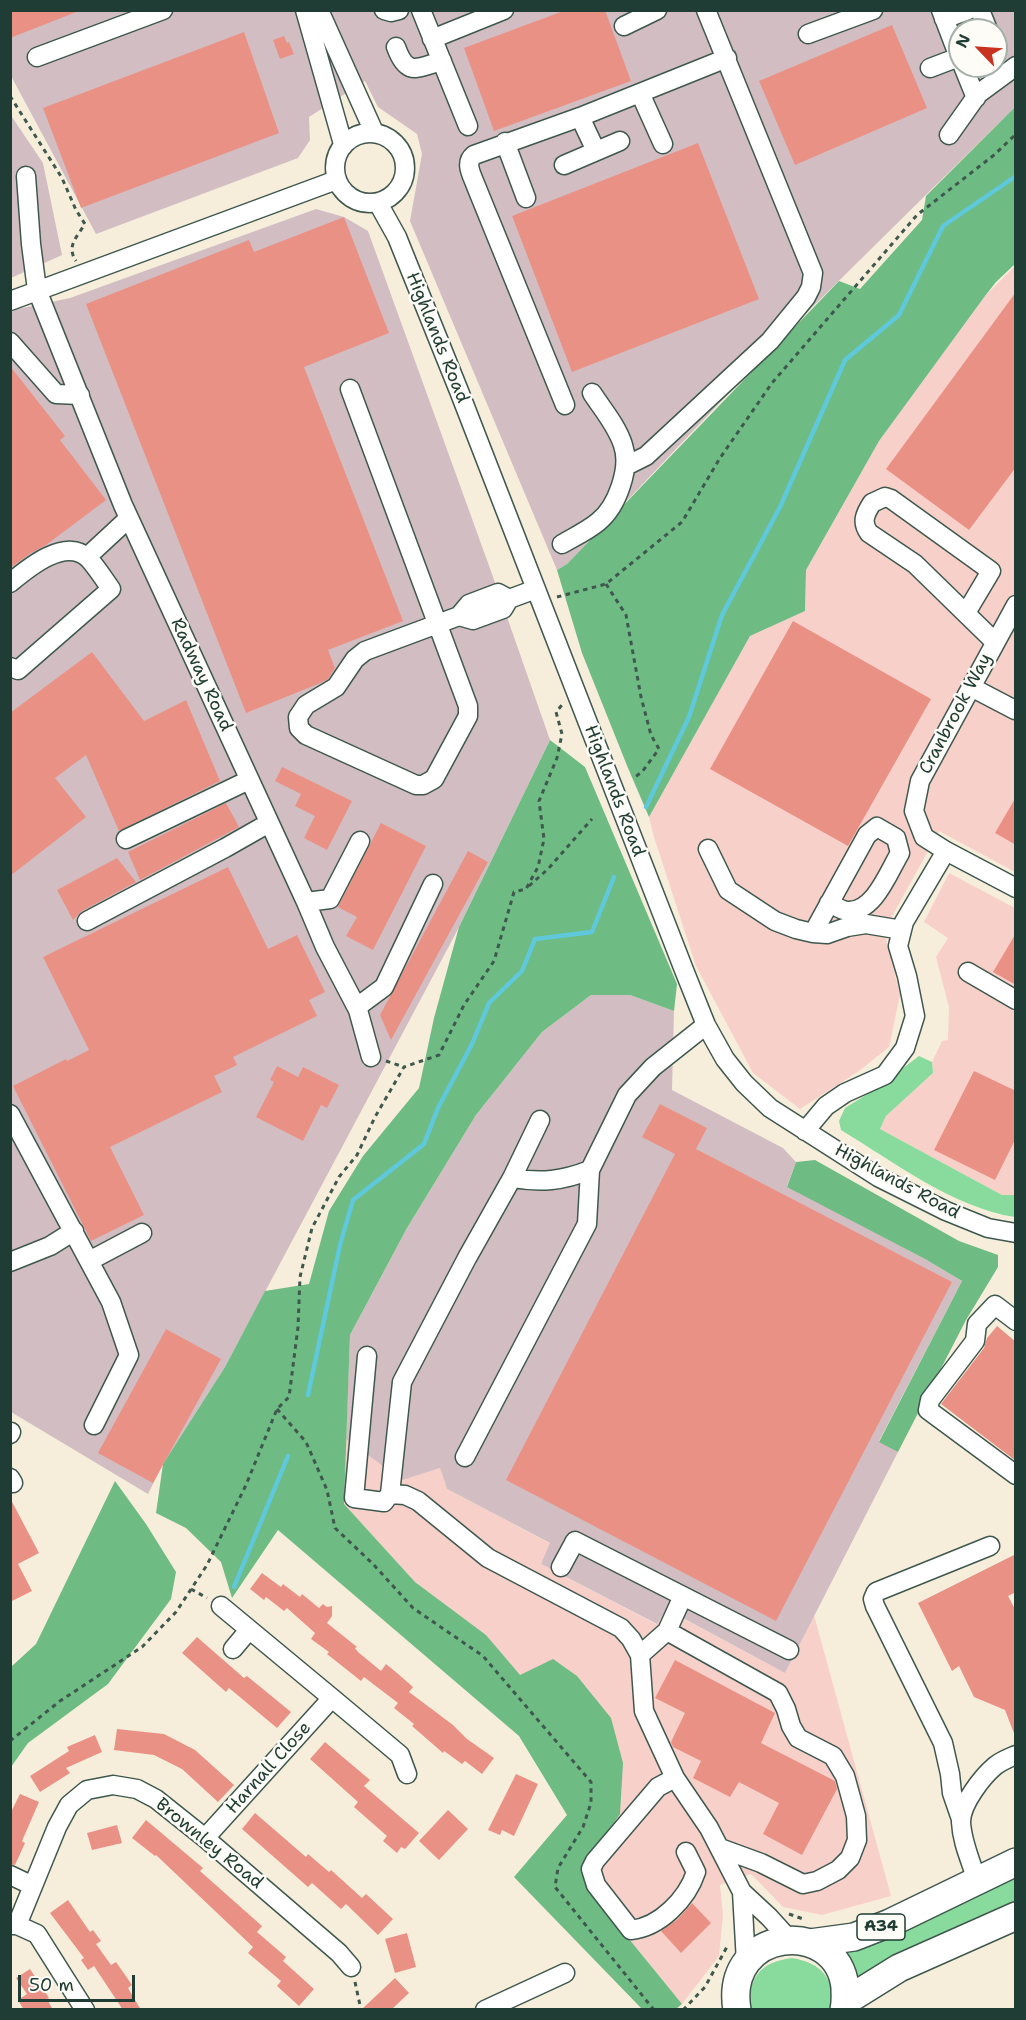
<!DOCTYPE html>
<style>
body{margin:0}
#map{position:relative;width:1026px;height:2020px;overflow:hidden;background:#f6eedb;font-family:"Shantell Sans",sans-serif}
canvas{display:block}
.frame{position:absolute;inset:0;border:12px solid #1f3d34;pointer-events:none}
.north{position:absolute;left:948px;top:18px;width:60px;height:60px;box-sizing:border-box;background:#fdfcf7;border:2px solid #a4b0a9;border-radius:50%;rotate:295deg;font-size:16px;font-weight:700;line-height:24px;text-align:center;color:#1f3d34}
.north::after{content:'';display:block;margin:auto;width:21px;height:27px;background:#c8321e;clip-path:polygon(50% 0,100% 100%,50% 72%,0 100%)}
.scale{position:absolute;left:18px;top:1975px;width:117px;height:27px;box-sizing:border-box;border:3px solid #1f3d34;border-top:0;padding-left:8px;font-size:18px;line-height:21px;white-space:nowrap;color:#1f3d34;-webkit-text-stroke:4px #fdfcf7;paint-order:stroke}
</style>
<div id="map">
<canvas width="1026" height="2020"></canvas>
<div class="frame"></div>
<div class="north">N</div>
<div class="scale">50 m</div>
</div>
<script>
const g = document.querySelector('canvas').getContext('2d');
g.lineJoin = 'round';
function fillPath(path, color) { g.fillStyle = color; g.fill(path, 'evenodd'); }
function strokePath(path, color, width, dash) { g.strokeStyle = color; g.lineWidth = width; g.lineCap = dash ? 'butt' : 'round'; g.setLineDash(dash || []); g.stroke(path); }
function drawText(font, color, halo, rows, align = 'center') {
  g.font = font + ' "Shantell Sans",sans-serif'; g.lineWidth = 5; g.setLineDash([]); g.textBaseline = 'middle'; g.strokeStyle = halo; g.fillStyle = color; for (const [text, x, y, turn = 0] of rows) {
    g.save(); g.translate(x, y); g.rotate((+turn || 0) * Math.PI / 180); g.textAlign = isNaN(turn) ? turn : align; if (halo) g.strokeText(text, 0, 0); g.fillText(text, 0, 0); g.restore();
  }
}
fillPath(new Path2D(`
 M1015,266V872L939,831L884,931L900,995L889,1047L859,1071L800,1109L753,1073L696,966L654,837L649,817L750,636L805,611L806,570L879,441L985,296Z
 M949,873L1015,908V1195H1002L880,1129L886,1116L933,1073L932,1062L942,1041L948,1040L949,1007L936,957L948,938L924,922Z
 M346,1439L402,1479L440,1468L447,1489L551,1544L541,1564L656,1624L665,1609L785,1673L814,1615L891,1896L822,1915L783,1907L751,1874L720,1885L723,1915L719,1956L682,2004L594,1896L583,1866L620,1814L486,1635L415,1582L344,1504Z`), '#f7d0ca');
fillPath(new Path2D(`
 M10,11H1015V107L784,335L567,564L557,570L410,221L422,154L417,134L378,107L365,81L309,117L310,140L298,158L96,234L11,76ZM960,30H996V66H960Z
 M10,114L43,163L62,255L11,278Z
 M316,209L344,217L368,231L492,574L550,740L457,931L225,1367L163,1464L148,1494L11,1412V312L18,309L70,298Z
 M591,995H630L674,1011L672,1090L783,1148L796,1162L787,1186L925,1259L962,1281L879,1441L898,1452L785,1673L666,1609L657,1624L541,1564L550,1543L447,1489L440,1468L402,1480L346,1439L350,1335L407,1228L476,1115L542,1032Z`), '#d2bec2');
fillPath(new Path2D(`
 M919,1056L932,1062L933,1073L886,1116L880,1129L1002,1195H1015V1217C954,1208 894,1162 841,1130L839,1121L845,1108L874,1090Z
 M1015,1871V1907L857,1979L848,1961L842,1954Z
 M792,1958C823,1963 834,1979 833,2010L749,2009C750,1977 758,1963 792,1958Z`), '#88db9d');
fillPath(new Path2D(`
 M1015,107V264L996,282L985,296L879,441L806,570L805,611L750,636L649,817L628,768L582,653L557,570L567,564L839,281L860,289L922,220L926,196Z
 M550,740L585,767L677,984L674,1011L630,995H591L542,1032L476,1115L407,1228L350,1335L344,1504L415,1582L486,1635L520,1675L553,1659L577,1676L611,1718L623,1763L620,1814L583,1867L594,1896L682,2004L676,2009H642L514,1877L567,1815L519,1736L278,1530L232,1598L221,1562L186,1528L156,1513L163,1464L225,1367L265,1291L309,1284L329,1211L363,1156L419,1088L434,1018L459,927Z
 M815,1160L959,1241L998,1255V1267L966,1320L898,1452L879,1442L962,1281L925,1259L787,1187L796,1162Z
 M115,1481L146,1524L176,1572L171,1599L108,1684L28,1743L11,1767V1667L36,1644Z`), '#6ebb84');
strokePath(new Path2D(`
 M646,807L689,717L722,615L780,507L845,360L899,315L943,226L1016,176
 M308,1395L340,1245L353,1200L424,1144L438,1108L472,1044L489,1003L522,971L535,939L592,932L614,877
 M234,1587L288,1456`), '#5fc8da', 4.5);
fillPath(new Path2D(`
 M10,10H79V11L10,38Z
 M566,10H605L631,81L494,131L464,48Z
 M892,25L927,108L795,165L759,81Z
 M244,32L279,133L81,208L43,108Z
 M284,36L287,43L289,42L294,54L280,59L273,40Z
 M698,143L759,299L572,372L512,216Z
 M344,217L389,333L304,367L403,621L328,650L335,668L328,679L318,684L246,713L86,304L249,240L254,252Z
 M1016,292V467L969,530L886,469Z
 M10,366L65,436L60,440L106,500L46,545L31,553L10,568Z
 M793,621L931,699L848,846L710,769Z
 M92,652L144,721L186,700L220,781L119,831L86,755L55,778L86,817L10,876V713Z
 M282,767L352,801L327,850L304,838L315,816L295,806L301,794L275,781Z
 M1016,797V845L995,833Z
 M226,803L239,827L140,880L128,852Z
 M381,823L426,846L373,950L346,936L357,917L338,907Z
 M468,851L488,862L391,1040L380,1015Z
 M117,858L136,882L82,911L73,920L57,890Z
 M228,867L268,949L297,935L325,992L309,1000L317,1016L233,1057L237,1065L214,1076L222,1092L110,1147L144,1215L91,1241L13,1086L66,1059L67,1061L89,1050L43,957Z
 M1016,933V985L993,972Z
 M277,1066L298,1077L303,1067L339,1085L327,1108L321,1105L303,1141L256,1117L274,1082L270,1080Z
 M974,1071L1016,1091V1138L995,1180L934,1150Z
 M660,1104L707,1128L696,1149L952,1282L776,1621L506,1480L675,1154L642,1137Z
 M997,1326L1016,1342V1461L941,1404L984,1348L987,1338Z
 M166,1329L221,1359L153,1483L98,1453Z
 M10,1498L39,1553L18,1564L32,1591L10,1602Z
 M1016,1554V1592L1008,1596L1016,1611L1015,1736L1005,1710L974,1697L959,1666L952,1671L918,1603Z
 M262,1573L281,1587L283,1584L300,1597L302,1594L319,1608L323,1604L327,1607L332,1606V1616L327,1623L357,1647L355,1648L358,1652L381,1671L386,1664L397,1673L413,1687L409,1692L453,1725L467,1739L494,1758L482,1774L465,1761L462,1764L444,1751L443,1753L412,1726L414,1724L394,1708L398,1703L364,1677L361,1681L327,1654L329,1652L311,1639L315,1633L287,1608L284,1611L266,1597L264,1600L250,1589Z
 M197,1637L244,1678L247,1676L291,1712L277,1728L229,1688L226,1692L182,1653Z
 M675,1660L775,1713L761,1743L835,1781L837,1789L802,1855L763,1834L779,1803L739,1782L730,1797L693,1778L701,1761L673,1747L671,1742L685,1713L655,1698Z
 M117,1729L164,1734L195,1750L234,1785L218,1802L182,1769L154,1755L114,1750Z
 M95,1735L102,1752L66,1768L70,1773L40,1792L30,1776L69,1751L67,1747Z
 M325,1742L370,1780L364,1786L419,1833L405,1849L401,1847L397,1853L383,1841L387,1836L354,1807L358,1802L310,1759Z
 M516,1774L538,1784L514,1836L502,1830L500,1835L488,1830Z
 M20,1794L39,1802L22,1841L25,1843L15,1865L10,1864V1814Z
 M448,1810L468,1829L439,1860L419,1841Z
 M255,1813L306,1857L308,1854L329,1872L331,1870L362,1898L366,1894L393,1919L378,1935L346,1904L341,1909L312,1883L308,1887L242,1829Z
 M146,1820L203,1868L200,1871L262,1926L257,1932L286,1957L283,1961L314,1989L299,2006L277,1986L281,1981L248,1953L253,1947L156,1855L155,1856L132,1838Z
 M117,1825L122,1843L92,1850L87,1833Z
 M68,1900L90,1932L93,1930L101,1941L96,1944L111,1965L116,1962L132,1985L128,1988L141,2010H123L94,1966L88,1970L81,1960L84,1958L50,1913Z
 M692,1903L711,1923L681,1953L661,1931L678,1919Z
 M407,1933L416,1967L395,1973L385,1939Z
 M30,1969L49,1998L47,1999L53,2010H24L18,2000L27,1994L16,1978Z
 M395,1978L409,1993L391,2010H361Z`), '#ea9186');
const minor = new Path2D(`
 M305,10L343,144
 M319,10L374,132
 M384,10L391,12L399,10
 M421,10L468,126
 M941,10L960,60
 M980,10L988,30
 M944,19L968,10
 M624,26L657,10
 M808,34L873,10
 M432,39L504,10
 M396,47C407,77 416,68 442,61
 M996,48V49
 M37,57L163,10
 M963,66L976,98
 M930,68L959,57
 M640,93L663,144
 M580,117L596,151
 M335 168a35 35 0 1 1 70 0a35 35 0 1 1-70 0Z
 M949,135L978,94L1016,66
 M505,142L526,198
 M564,165L620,141
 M26,176L31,244L37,290L123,505L306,902L325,947L358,1010L371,1057
 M378,203L397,237L459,391L684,970L706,1025L725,1059L744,1083L770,1108L878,1177L946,1211L988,1228L1016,1233
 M10,301L331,182L336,178
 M10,342L56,394L80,395
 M350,389L468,706V716L434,779L423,785H416L306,735L299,728L298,717L306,705L336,687L355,659L365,651L459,616L469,604L498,593L509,599
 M565,405L476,186C472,175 464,163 474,155L580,117L727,58
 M626,466L646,456L770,341L806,297L811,287L813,273L706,10
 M562,544C574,537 587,531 598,522C617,507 631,468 623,445C617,426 603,410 592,393
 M87,557L129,518
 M10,583C28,568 66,536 89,559C97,568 104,579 111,589L18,670L10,667
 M966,613L991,571L891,499L885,497L872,503C865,514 861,522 869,533L915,564L995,642
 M459,616L473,620L503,609L509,599L536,589
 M971,687L1015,710
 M126,839L249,780
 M708,849L728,890L775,921L796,929L813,933L827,934L847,927L866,924L902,930
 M946,851L1016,888
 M306,902L330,899L360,841
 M87,921L225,848L269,823
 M813,933L867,835L877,827L896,838L900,853C888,873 874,913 847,911C841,910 835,906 829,903
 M968,972L1016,1000
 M357,1007L384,987L433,884
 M10,1114L111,1302L129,1355L94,1425
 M805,1131L826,1106L845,1093L885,1075L905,1048L915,1016L907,976L898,946L904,922L946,851L924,837L914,811L920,781L1016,605
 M512,1178L540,1120
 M89,1261L142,1233
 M10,1262L50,1246L74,1231
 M1016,1321L995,1305L977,1324L975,1341L930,1400L928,1410L1016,1475
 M367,1356L354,1498L384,1502L390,1494L402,1382L467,1258L512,1178C541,1183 562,1181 590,1170
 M10,1434L11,1432
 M465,1457L587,1224L590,1170L627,1095L653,1067L706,1025
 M10,1478L13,1483
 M390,1494L405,1495L418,1501L488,1558L621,1628L631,1639L640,1655L644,1711L675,1778L709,1828L742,1892
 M561,1567L575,1541L683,1596
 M233,1649L249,1630
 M640,1655L667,1631
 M332,1698L400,1755L407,1774
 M675,1778L658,1787L595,1861L591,1869L596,1885L631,1930C660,1927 687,1899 696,1872L686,1852
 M961,1819L952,1793L950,1774L943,1743L875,1606L873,1599L876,1592L990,1546
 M205,1838L332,1698L221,1606
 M720,1848L761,1863L803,1884L817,1881L838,1870L850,1858L857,1840L856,1816L845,1776L833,1756L798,1738L791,1726L786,1709L778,1693L667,1631L683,1596L789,1650
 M10,1875L33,1886
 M977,1881C971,1861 962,1843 961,1822C961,1804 982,1777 995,1766C1001,1761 1009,1758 1016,1755
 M10,1925H17L37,1934L85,2010
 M17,1925L57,1827L69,1805L87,1790L113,1785L137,1789L156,1799L205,1838L339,1953L351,1967
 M746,1962L742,1892L769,1917L789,1939
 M485,2010L565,1973`);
const highway = new Path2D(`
 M810,1943L854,1937L890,1923L1016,1862
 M846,2001L899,1968L1016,1916
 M737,2010C723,1927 837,1917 845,1987C845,1995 846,2001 844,2010`);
strokePath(minor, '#3f584d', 21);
strokePath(highway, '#3f584d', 30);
strokePath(new Path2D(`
 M10,96L62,178L76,210L85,224C77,237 66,246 76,261
 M606,584L626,615L641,697L651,735L659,749L642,772L635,777
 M557,597L606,584L682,522L720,458L772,383L917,215L994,155L1016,134
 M529,886L548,869L592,819
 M386,1061L404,1067
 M277,1409L306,1442L327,1490L335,1528L373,1564L413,1608L483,1656L591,1782V1803L583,1827L558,1868L555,1887L654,2010
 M191,1589L207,1598
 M10,1741L60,1701L142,1647L176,1612L207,1565L246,1485L277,1409L289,1397L298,1327L300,1277L312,1228L339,1177L357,1155L375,1117L404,1067L439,1055L464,1005L494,961L514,892L526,889L538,867L544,839L539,801L557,758L562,734L556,712L562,705
 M789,1914L806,1920
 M355,1982L361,2010
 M683,2010L705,1987L728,1945`), '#3f584d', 3, [4.5, 4.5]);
strokePath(minor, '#fff', 18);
strokePath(highway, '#fff', 27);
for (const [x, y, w] of [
 [881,1927,48]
]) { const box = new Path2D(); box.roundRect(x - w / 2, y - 13, w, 26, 4.5); g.fillStyle = '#fdfcf7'; g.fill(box); strokePath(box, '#1f3d34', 1.5); }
drawText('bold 16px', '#1f3d34', null, [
 ["A34",881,1927]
]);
drawText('18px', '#1f3d34', '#fdfcf7', [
 ["Highlands Road",437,338,68],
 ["Radway Road",201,675,65],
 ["Cranbrook Way",956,714,-62],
 ["Highlands Road",614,791,69],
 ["Highlands Road",897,1182,28],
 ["Harnall Close",269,1768,-48],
 ["Brownley Road",209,1844,39]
]);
</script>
